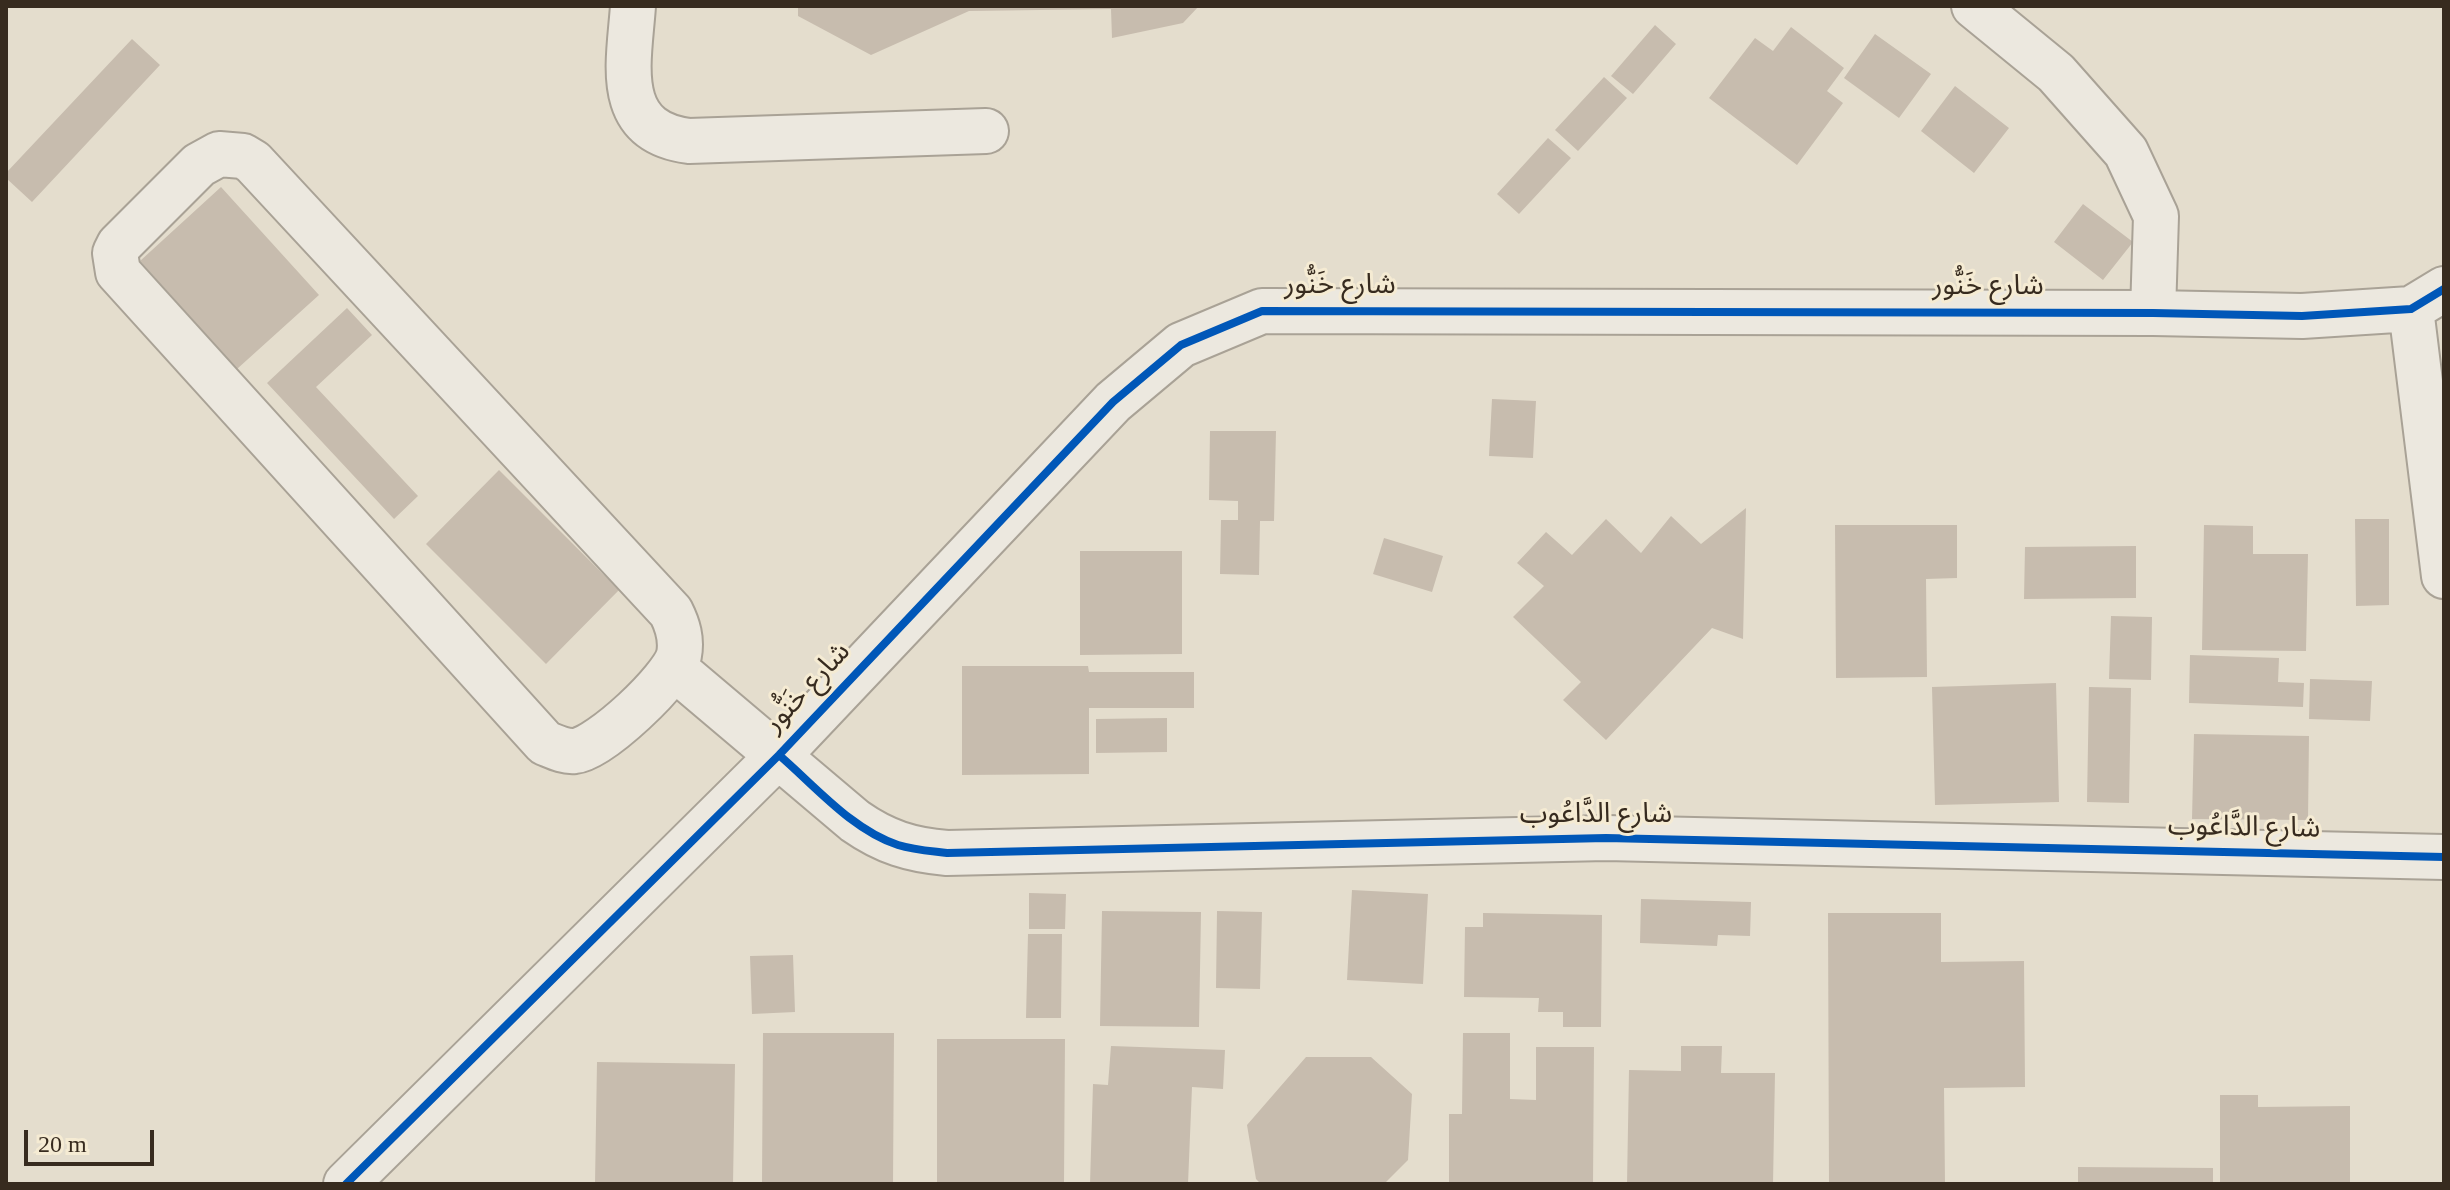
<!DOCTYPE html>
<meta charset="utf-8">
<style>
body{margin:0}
#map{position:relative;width:2450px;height:1190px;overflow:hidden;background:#e4ddcd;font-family:Georgia,serif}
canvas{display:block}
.frame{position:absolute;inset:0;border:8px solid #372b1f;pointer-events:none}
.scale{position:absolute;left:24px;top:1130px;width:130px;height:36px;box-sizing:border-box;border:4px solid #372b1f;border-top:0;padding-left:10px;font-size:24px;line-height:28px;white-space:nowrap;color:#372b1f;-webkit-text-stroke:6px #f5ebd3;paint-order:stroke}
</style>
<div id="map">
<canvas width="2450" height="1190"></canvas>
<div class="frame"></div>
<div class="scale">20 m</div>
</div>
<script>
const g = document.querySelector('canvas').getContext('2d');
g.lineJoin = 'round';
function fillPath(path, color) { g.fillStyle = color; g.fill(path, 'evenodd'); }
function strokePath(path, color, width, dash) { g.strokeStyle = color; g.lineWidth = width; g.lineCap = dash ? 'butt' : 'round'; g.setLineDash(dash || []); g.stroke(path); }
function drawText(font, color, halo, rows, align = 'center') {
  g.font = font + ' Georgia,"Noto Sans Arabic",serif'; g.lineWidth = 6; g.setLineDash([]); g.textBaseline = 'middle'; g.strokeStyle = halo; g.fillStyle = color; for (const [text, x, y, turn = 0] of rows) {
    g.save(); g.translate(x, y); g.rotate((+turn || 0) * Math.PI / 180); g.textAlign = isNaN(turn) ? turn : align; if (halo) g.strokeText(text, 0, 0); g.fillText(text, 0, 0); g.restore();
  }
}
fillPath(new Path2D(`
 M798,6H1199L1183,23L1112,38L1111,9L969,11L871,55L798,16Z
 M1655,25L1676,44L1633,94L1611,76Z
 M1791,27L1844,68L1827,91L1843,103L1797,165L1709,98L1755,38L1773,51Z
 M1875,34L1931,74L1899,118L1844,78Z
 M132,39L160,65L32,202L6,178V173Z
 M1604,77L1627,98L1578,151L1555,130Z
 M1955,86L2009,128L1974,173L1921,131Z
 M1548,138L1571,158L1519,214L1497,194Z
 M221,187L319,295L237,369L140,261Z
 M2083,204L2133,242L2103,280L2054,242Z
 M347,308L372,335L316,387L418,496L394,519L267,383Z
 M1492,399L1536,401L1533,458L1489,456Z
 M1210,431H1276L1274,521H1260L1259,575L1220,574L1221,520H1238V501L1209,500Z
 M499,470L619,590L546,664L426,544Z
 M1746,508L1743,639L1712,628L1606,740L1563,700L1581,682L1513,617L1544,586L1517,563L1546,532L1572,555L1606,519L1641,553L1671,516L1701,544Z
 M2355,519H2389V605L2356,606Z
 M1835,525H1957V578L1926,579L1927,677L1836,678Z
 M2204,525L2253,526V554H2308L2306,651L2202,650Z
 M1384,538L1443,556L1432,592L1373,574Z
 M2136,546V598L2024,599L2025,547Z
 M1080,551H1182V654L1080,655Z
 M2111,616L2152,617L2151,680L2109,679Z
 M2190,655L2279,658L2278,682L2304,683L2303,707L2189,703Z
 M962,666H1088L1089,672H1194V708H1089V774L962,775Z
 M2310,679L2372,681L2370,721L2309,719Z
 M2056,683L2059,802L1935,805L1932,687Z
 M2089,687L2131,688L2129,803L2087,802Z
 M1167,718V752L1096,753V719Z
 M2194,734L2309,736L2308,820L2192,819Z
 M1352,890L1428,894L1423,984L1347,980Z
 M1029,893L1066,894L1065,929H1029Z
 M1641,899L1751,902L1750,936L1718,935L1717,946L1640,943Z
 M1102,911L1201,912L1199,1027L1100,1026Z
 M1217,911L1262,912L1260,989L1216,988Z
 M1483,913L1602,915L1601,1027H1563V1012H1538L1539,998L1464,997L1465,927H1483Z
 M1828,913H1941V962L2024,961L2025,1087L1944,1088L1945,1184H1829Z
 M1028,934H1062L1061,1018H1026Z
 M793,955L795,1012L752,1014L750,956Z
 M763,1033H894L893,1184L762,1182Z
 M1463,1033H1510V1099L1536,1100V1047H1594L1593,1184H1449V1114H1462Z
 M937,1039H1065L1064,1182L937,1184Z
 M1111,1046L1225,1050L1223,1089L1192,1087L1188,1184H1090L1093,1084L1108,1085Z
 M1681,1046H1722L1721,1073H1775L1773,1184H1627L1629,1070L1681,1071Z
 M1306,1057H1371L1412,1094L1408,1160L1384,1184H1261L1256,1179L1247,1125Z
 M597,1062L735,1064L733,1184H595Z
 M2220,1095H2258V1107L2350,1106V1184H2220Z
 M2078,1167L2213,1168V1184H2078Z`), '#c7bcae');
const minor = new Path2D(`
 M633,6C629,63 612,131 689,141L986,131
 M1974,6L2056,73L2126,152L2156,216L2153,313
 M219,154L243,156L253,162L671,612C678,626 682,639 679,655C673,680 600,748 575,751C564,752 555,747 545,743L118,272L115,253L119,245L199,165Z
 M2411,309L2444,576
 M674,668L855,821C885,842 911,850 947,853L1606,838L2444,857
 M346,1184L779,755L1113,402L1181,345L1262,311L2153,313L2302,316L2411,309L2444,289`);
strokePath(minor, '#a9a296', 48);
strokePath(minor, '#ece8df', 44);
strokePath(new Path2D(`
 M779,755C815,786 852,830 898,845C914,850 931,851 947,853L1606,838L2444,857
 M346,1184L779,755L1113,402L1181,345L1262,311L2153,313L2302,316L2411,309L2444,289`), '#0057b8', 8);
drawText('28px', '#372b1f', '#f5ebd3', [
 ["شارع خَنُّور",1340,289],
 ["شارع خَنُّور",1988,290],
 ["شارع خَنُّور",810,690,-47],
 ["شارع الدَّاعُوب",1596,818],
 ["شارع الدَّاعُوب",2244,831,1]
]);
</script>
